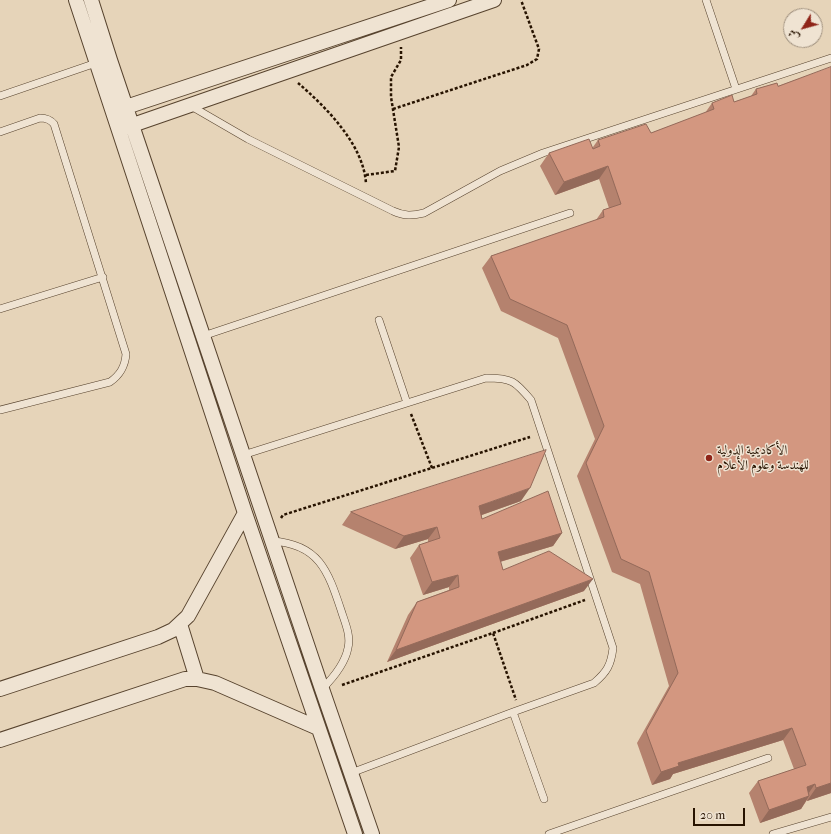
<!DOCTYPE html>
<meta charset="utf-8">
<style>
body{margin:0}
#map{position:relative;width:831px;height:834px;overflow:hidden;background:#e6d4b9;font-family:"IM FELL French Canon",Amiri,serif}
canvas{display:block}
.north{position:absolute;left:783px;top:8px;width:40px;height:40px;box-sizing:border-box;background:#efe3d2;border:1px solid #9f907e;border-radius:50%;rotate:233deg;font-size:11px;font-weight:700;line-height:16px;text-align:center;color:#271300}
.north::after{content:'';display:block;margin:auto;width:14px;height:18px;background:#8f2418;clip-path:polygon(50% 0,100% 100%,50% 72%,0 100%)}
.scale{position:absolute;left:693px;top:808px;width:52px;height:18px;box-sizing:border-box;border:2px solid #271300;border-top:0;padding-left:5px;font-size:12px;line-height:14px;white-space:nowrap;color:#271300;-webkit-text-stroke:3px #efe3d2;paint-order:stroke}
</style>
<div id="map">
<canvas width="831" height="834"></canvas>
<div class="north">ش</div>
<div class="scale">20 m</div>
</div>
<script>
const g = document.querySelector('canvas').getContext('2d');
g.lineJoin = 'round';
function strokePath(path, color, width, dash) { g.strokeStyle = color; g.lineWidth = width; g.lineCap = dash ? 'butt' : 'round'; g.setLineDash(dash || []); g.stroke(path); }
function fillPath(path, color) { g.fillStyle = color; g.fill(path, 'evenodd'); }
function drawText(font, color, halo, rows, align = 'center') {
  g.font = font + ' "IM FELL French Canon",Amiri,serif'; g.lineWidth = 3; g.setLineDash([]); g.textBaseline = 'middle'; g.strokeStyle = halo; g.fillStyle = color; for (const [text, x, y, turn = 0] of rows) {
    g.save(); g.translate(x, y); g.rotate((+turn || 0) * Math.PI / 180); g.textAlign = isNaN(turn) ? turn : align; if (halo) g.strokeText(text, 0, 0); g.fillText(text, 0, 0); g.restore();
  }
}
const lane = new Path2D(`
 M706,0L736,89
 M0,96L96,63
 M191,106L248,139L393,211C404,216 412,216 424,213L500,171L543,153L831,58
 M0,132L40,118C46,118 50,119 54,124L126,354C125,367 120,375 110,382L0,410
 M0,309L103,277
 M379,320L407,403
 M203,336L570,213
 M243,455L486,378C512,378 515,381 531,400L613,648C611,665 607,672 594,683L513,712L351,773
 M272,541C319,544 328,571 341,610C345,623 351,635 348,648C345,664 333,678 322,689
 M513,712L544,799
 M549,834L768,758
 M773,834L831,817`);
const street = new Path2D(`
 M76,0L245,513L355,834
 M91,0L110,60L322,689L372,834
 M117,110L449,0
 M124,128L494,0
 M180,624L197,679
 M0,689L158,637L173,630L188,616L245,513
 M0,740L185,679H197L215,683L318,728`);
strokePath(lane, '#57432e', 8);
strokePath(street, '#57432e', 16);
strokePath(new Path2D(`
 M298,83C326,107 364,145 366,184
 M393,109L527,65L537,59L539,49L521,0
 M366,175L395,171L399,147L391,97V77L401,60V47
 M411,414L432,468
 M281,518L283,515L530,437
 M493,633L585,600
 M342,685L493,633L516,700`), '#271300', 2.5, [3, 2]);
strokePath(lane, '#efe3d2', 7);
strokePath(street, '#efe3d2', 14);
fillPath(new Path2D(`
 M777,83L831,793L807,801V800L801,809L760,823L749,793L758,781L794,769L783,740L673,774L670,779L652,785L637,743L669,686L640,584L612,572L577,476L595,439L558,338L501,311L482,268L491,256L596,220L603,210L609,208L599,179L555,195L540,166L549,153L593,147L598,140L651,133L705,113L712,103L734,102L751,96L756,89Z
 M521,501L482,515V519L562,533L553,546L500,562L503,570L584,591L387,662L408,615L417,602L449,590V587L423,595L410,558L419,545L428,542V539L395,549L342,525L351,512Z`), '#b5826e');
fillPath(new Path2D(`
 M608,166L599,179L555,195L564,182Z
 M530,488L521,501L470,519L479,506Z
 M437,527L428,539L395,549L404,536Z
 M562,533L553,546L489,565L498,552Z
 M458,575L449,587L423,595L432,582Z
 M593,579L584,591L387,662L396,650Z
 M792,728L783,740L673,774L670,779L652,785L661,772L678,763Z
 M831,783V793L807,801L816,788Z
 M815,784L806,797L807,787Z
 M809,796L801,809L760,823L769,810Z`), '#946a5a');
const building = new Path2D(`
 M831,67V783L816,788L815,784L807,787L809,796L769,810L758,781L806,765L792,728L678,763L679,766L661,772L646,731L678,673L649,572L621,559L586,463L604,426L567,325L510,299L491,256L604,217L603,210L621,204L608,166L564,182L549,153L589,139L593,149L600,146L598,140L646,124L651,133L714,109L712,103L732,95L734,102L757,94L756,89L777,83L778,86Z
 M546,450L530,488L479,506L482,519L548,491L562,533L498,552L503,570L549,551L593,579L396,650L417,602L459,587L458,575L432,582L419,545L440,538L437,527L404,536L351,512Z`);
fillPath(building, '#d39780');
strokePath(building, '#946a5a', 1);
for (const [x, y, r, color] of [
 [709,458,4,"#8f2418"]
]) { const dot = new Path2D(); dot.arc(x, y, r, 0, 2 * Math.PI); g.fillStyle = color; g.fill(dot); strokePath(dot, '#efe3d2', 1.5); }
drawText('13px', '#271300', '#efe3d2', [
 ["الأكاديمية الدولية",717,451],
 ["للهندسة وعلوم الأعلام",717,466]
], 'left');
</script>
